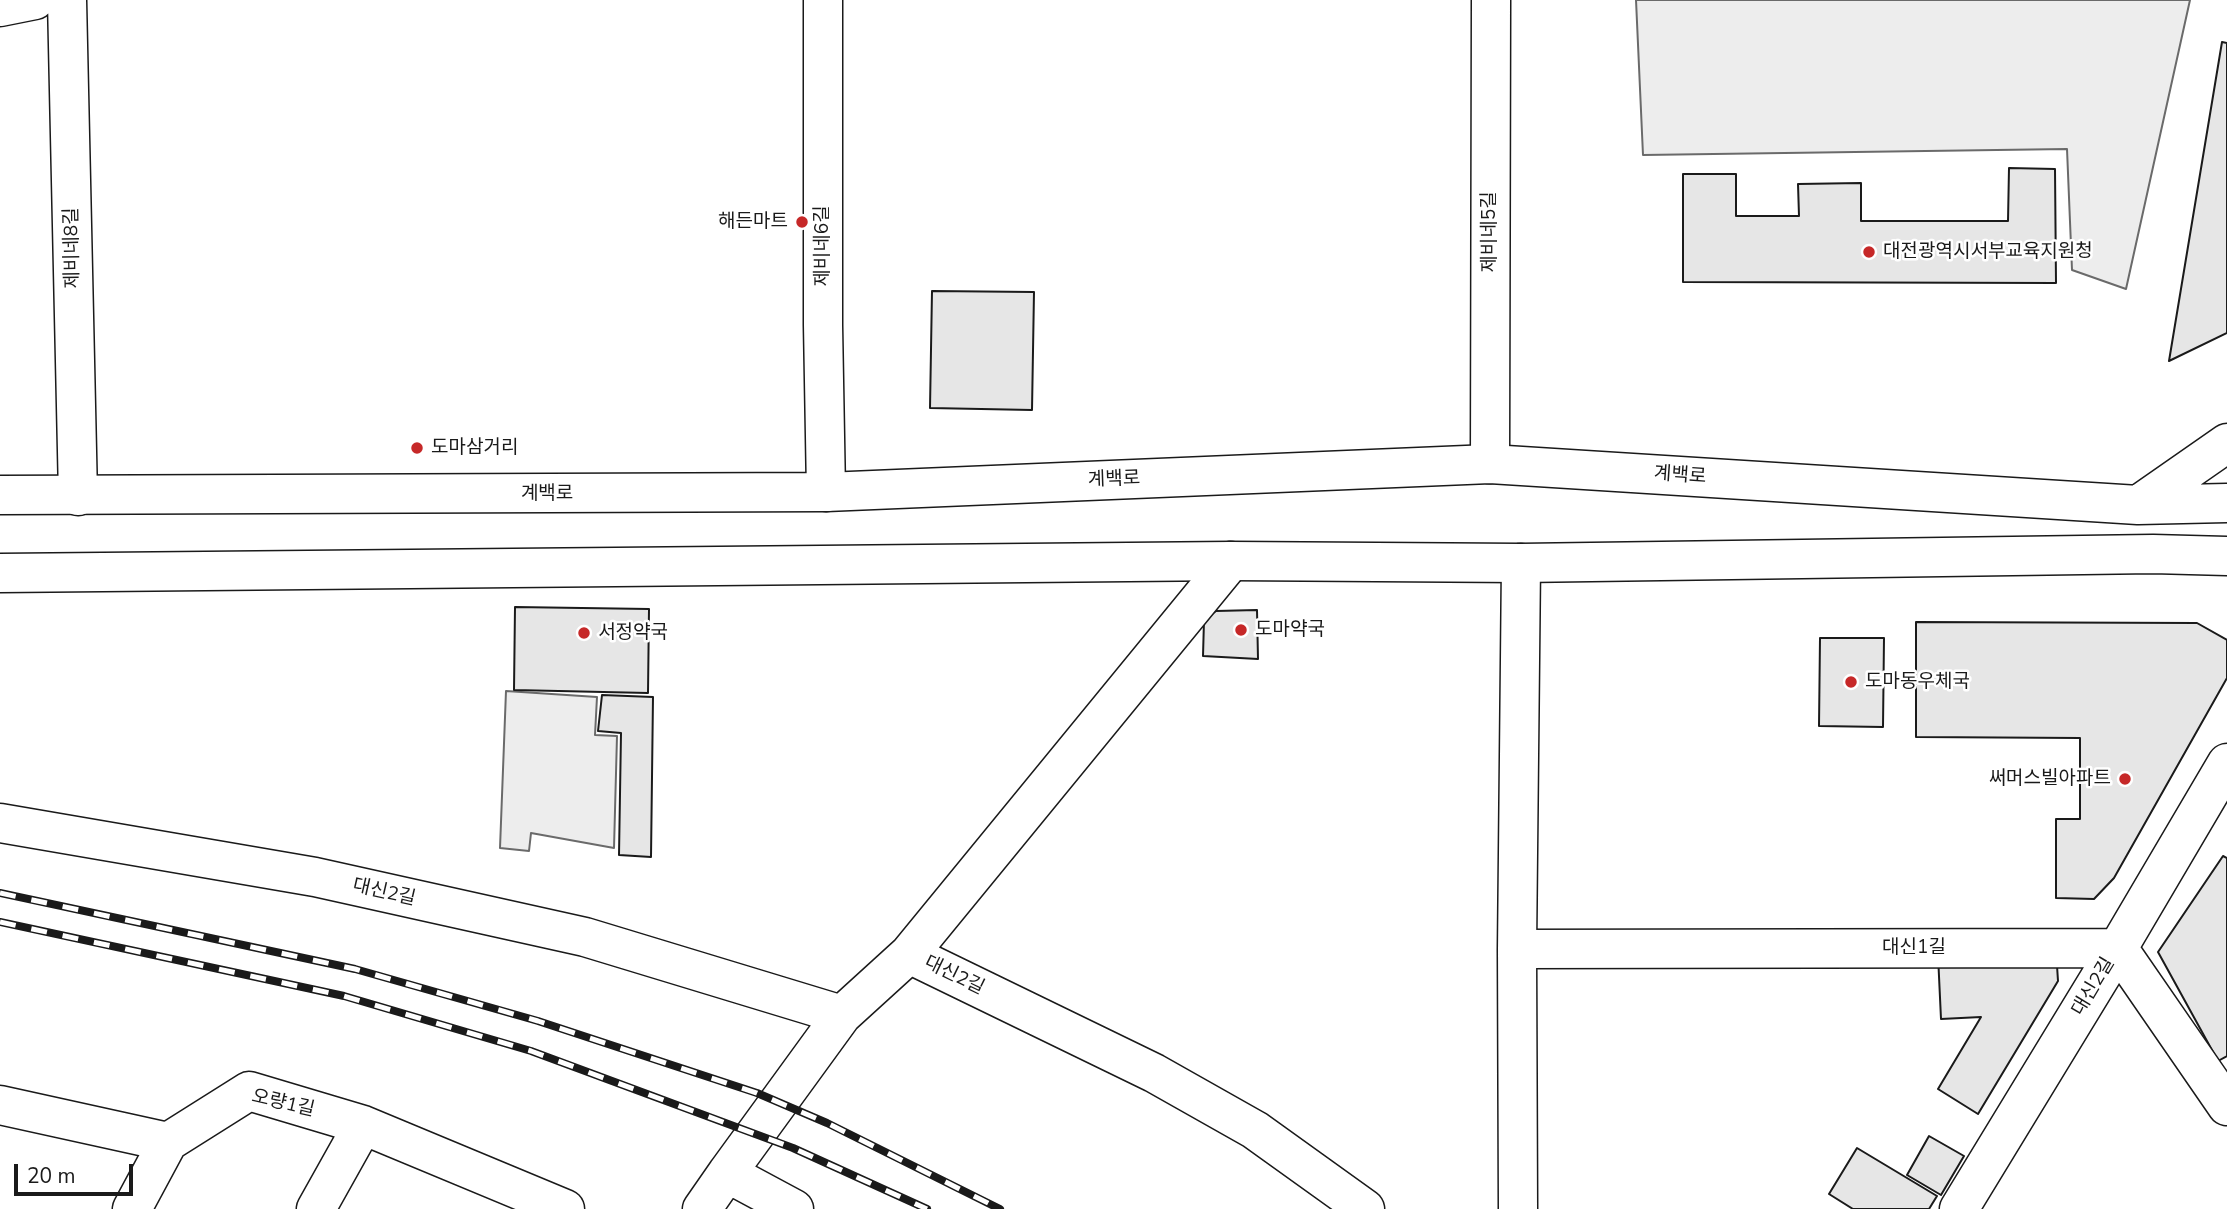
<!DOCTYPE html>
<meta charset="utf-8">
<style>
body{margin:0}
#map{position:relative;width:2227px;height:1209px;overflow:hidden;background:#fff;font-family:"Nunito Sans",sans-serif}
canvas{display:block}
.scale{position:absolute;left:14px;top:1164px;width:119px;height:32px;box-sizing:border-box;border:4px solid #1a1a1a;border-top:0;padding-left:9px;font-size:21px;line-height:24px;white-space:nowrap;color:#1a1a1a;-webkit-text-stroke:5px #fff;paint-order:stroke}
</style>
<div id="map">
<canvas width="2227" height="1209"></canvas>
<div class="scale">20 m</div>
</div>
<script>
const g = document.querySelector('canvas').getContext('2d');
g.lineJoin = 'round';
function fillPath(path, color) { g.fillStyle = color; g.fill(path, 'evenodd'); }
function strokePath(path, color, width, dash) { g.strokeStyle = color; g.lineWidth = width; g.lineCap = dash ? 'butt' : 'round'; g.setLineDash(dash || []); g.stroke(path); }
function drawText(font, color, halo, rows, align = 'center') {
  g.font = font + ' "Nunito Sans","Noto Sans KR",sans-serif'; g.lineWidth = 5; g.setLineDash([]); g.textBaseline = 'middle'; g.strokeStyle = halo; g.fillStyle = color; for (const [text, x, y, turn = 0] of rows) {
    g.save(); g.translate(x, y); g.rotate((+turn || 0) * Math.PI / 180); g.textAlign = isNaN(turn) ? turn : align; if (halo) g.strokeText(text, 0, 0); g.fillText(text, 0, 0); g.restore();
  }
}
const built = new Path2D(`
 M1636,0H2190L2126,289L2072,270L2067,149L1643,155Z
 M506,691L597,697L595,735L617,736L614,848L531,833L529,851L500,848Z`);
fillPath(built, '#ededed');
strokePath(built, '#6a6a6a', 2);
const building = new Path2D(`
 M2222,42L2227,43V333L2169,361Z
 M2009,168L2055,169L2056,283L1683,282V174H1736V216H1799L1798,184L1861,183V221H2008Z
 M932,291L1034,292L1032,410L930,408Z
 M515,607L649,609L648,693L514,690Z
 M1257,610L1258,659L1203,656L1204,620L1216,611Z
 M1916,622L2197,623L2227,640V678L2114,878L2094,899L2056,898V819H2080V738L1916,737Z
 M1820,638H1884L1883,727L1819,726Z
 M602,695L653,697L651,857L619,855L621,733L598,731Z
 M2223,856L2227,858V1056L2218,1061L2158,952Z
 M2056,950L2058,981L1978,1114L1938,1089L1981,1017L1941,1019L1938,955Z
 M1929,1136L1964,1156L1941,1195L1907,1175Z
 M1857,1148L1937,1196L1929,1209H1853L1829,1194Z`);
fillPath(building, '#e6e6e6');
strokePath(building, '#1a1a1a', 2);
const minor = new Path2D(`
 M67,0L78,496
 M823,0V325L826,492
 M0,7L35,0
 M1490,464L1491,0
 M0,823L315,877L585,937L842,1015
 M1517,949L2118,948L2227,1106
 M909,954L1154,1073L1255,1130L1365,1209
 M0,1105L168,1142L249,1091L363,1125L565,1209
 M727,1173L794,1209
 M132,1209L168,1142
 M316,1209L363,1125
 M702,1209L727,1173L842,1015L909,954L1231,561
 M1518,1209L1517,949L1521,563
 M1959,1209L2118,948L2227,763`);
const major = new Path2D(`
 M0,495L826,492L1490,464L2138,505L2227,503
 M2138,505L2227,443
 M0,573L1231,561L1521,563L2153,554L2227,556`);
strokePath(minor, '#1a1a1a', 41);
strokePath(major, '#1a1a1a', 41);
strokePath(minor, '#fff', 38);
strokePath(major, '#fff', 38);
const rail = new Path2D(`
 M0,893L355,969L538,1021L757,1093L827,1123L1000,1209
 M0,922L344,996L531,1051L793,1148L927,1209`);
strokePath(rail, '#1a1a1a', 8);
strokePath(rail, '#fff', 5, [16]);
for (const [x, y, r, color] of [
 [802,222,7,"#c62828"],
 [1869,252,7,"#c62828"],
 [417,448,7,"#c62828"],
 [1241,630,7,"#c62828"],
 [584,633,7,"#c62828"],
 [1851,682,7,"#c62828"],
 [2125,779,7,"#c62828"]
]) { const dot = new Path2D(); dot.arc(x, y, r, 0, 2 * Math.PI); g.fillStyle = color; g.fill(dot); strokePath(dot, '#fff', 2.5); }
drawText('19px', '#1a1a1a', '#fff', [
 ["해든마트",788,222,"right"],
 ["대전광역시서부교육지원청",1883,252],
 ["도마삼거리",431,448],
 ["도마약국",1255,630],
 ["서정약국",598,633],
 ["도마동우체국",1865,682],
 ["써머스빌아파트",2111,779,"right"]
], 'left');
drawText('19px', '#1a1a1a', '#fff', [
 ["제비네5길",1490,232,-90],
 ["제비네6길",823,246,-90],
 ["제비네8길",73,248,-91],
 ["계백로",1680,476,4],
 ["계백로",1114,480,-2],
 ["계백로",547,494],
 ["대신2길",384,893,13],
 ["대신1길",1914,948],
 ["대신2길",954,976,26],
 ["대신2길",2094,987,-59],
 ["오량1길",283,1104,13]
]);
</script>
